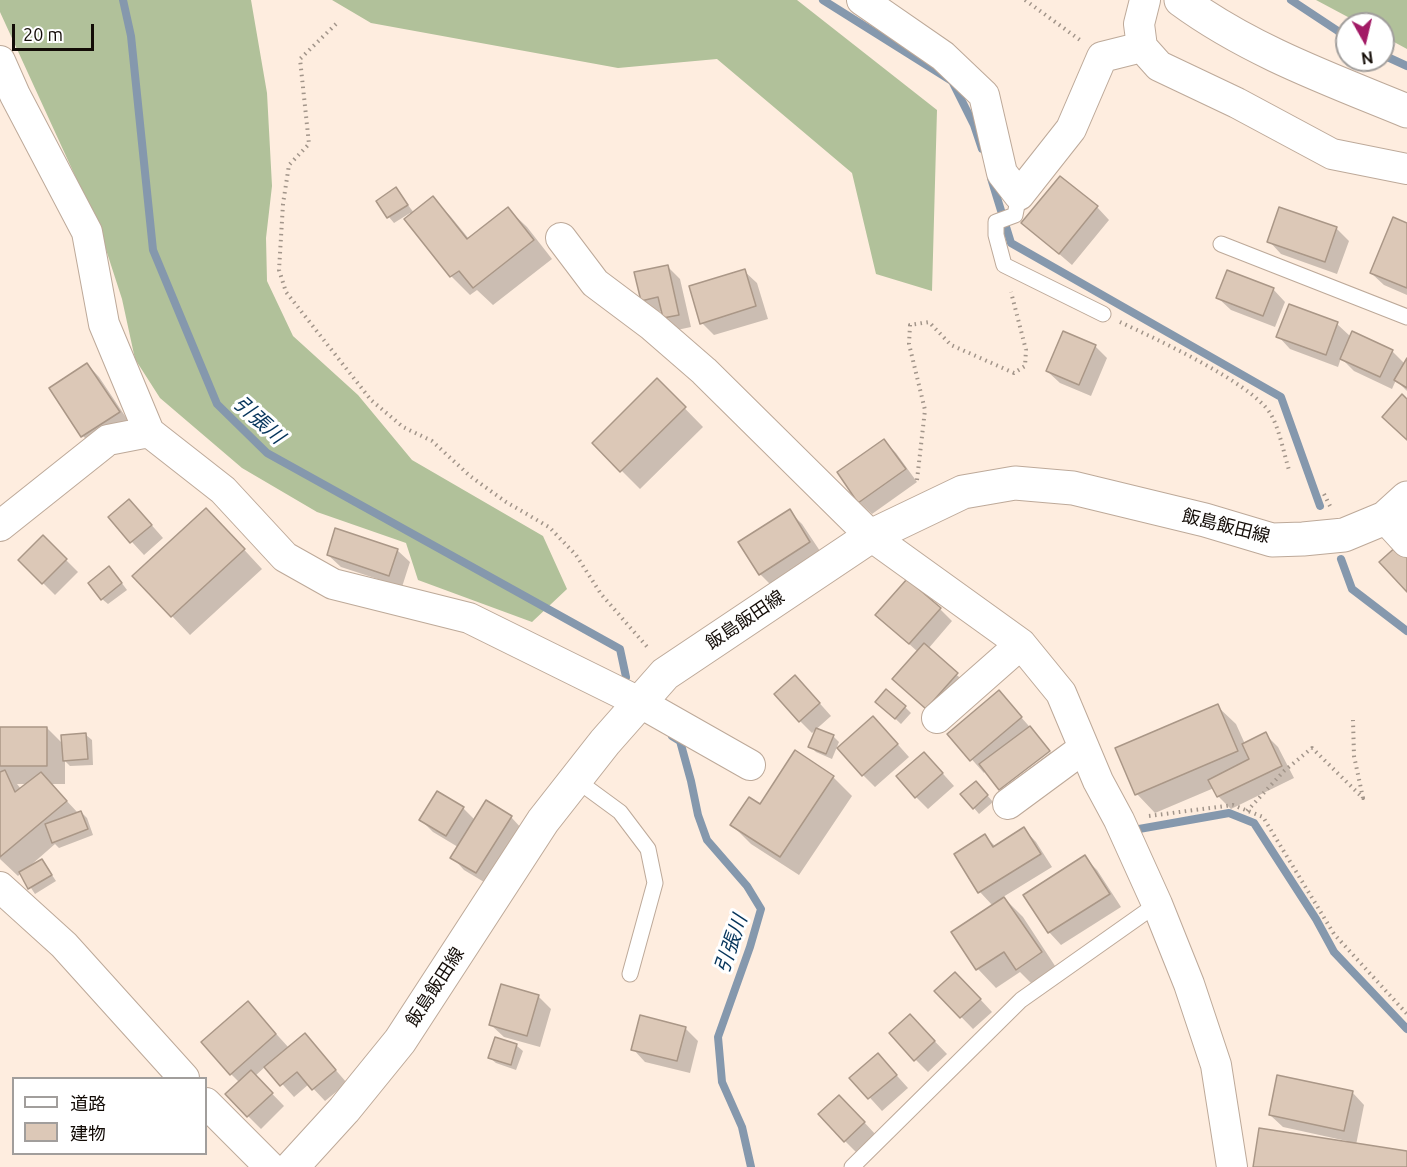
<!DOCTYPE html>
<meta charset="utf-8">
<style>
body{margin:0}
#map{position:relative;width:1407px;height:1167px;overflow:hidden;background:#feeddf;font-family:Ubuntu,"Noto Sans JP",sans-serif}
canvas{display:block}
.legend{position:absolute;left:12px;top:1077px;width:195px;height:78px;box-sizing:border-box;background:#fff;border:2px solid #a19e9c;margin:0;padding:8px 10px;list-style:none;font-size:18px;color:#130c07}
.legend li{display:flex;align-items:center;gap:12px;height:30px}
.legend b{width:30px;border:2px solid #a19e9c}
.north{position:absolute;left:1335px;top:12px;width:60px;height:60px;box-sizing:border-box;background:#fff;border:2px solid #a19e9c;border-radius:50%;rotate:172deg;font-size:16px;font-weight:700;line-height:24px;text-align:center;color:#130c07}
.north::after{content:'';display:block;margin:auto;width:21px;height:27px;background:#a21a65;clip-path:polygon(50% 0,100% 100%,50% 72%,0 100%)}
.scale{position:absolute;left:12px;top:24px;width:82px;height:27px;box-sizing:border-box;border:3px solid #130c07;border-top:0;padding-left:8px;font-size:18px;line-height:21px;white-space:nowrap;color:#130c07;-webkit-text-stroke:4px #fff;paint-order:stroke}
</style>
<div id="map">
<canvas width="1407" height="1167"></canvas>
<ul class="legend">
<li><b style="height:8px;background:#fff"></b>道路</li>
<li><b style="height:16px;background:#dcc8b7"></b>建物</li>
</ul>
<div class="north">N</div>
<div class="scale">20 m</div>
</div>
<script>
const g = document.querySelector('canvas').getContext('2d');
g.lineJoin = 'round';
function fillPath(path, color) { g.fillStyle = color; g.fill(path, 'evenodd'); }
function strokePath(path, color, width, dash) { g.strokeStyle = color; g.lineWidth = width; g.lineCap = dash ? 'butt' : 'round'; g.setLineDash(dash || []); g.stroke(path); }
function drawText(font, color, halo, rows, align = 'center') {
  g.font = font + ' Ubuntu,"Noto Sans JP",sans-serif'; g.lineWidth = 6; g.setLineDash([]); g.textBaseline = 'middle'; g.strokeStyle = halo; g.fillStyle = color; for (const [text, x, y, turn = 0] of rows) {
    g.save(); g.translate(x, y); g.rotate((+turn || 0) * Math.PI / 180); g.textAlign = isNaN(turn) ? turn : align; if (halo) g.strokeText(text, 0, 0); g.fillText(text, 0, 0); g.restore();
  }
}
fillPath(new Path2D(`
 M0,0H251L267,93L272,186L266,238L267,281L293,336L358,395L412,460L543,536L567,589L532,622L418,580L406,543L317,512L242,468L160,398L135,359L122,299L99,228L0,12Z
 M332,0H797L937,110L932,291L876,274L852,173L717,59L618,68L371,23Z
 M1316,0H1407V49L1383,36V24H1361Z`), '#b1c19a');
fillPath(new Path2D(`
 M396,189L414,213L433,198L451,217L469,239L508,209L527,227L552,259L493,305L477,290L470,295L451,276L406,219L411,215L410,213L394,223L389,217L378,202Z
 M1097,207L1109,220L1072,265L1023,223Z
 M1407,225V295L1384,285L1371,273Z
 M1336,228L1349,241L1337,274L1281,254L1269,241Z
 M668,267L680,279L691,327L677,330L664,317L663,311L654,313L642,300Z
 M744,271L757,283L768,319L714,335L702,323Z
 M1273,289L1285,302L1275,327L1231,310L1218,298Z
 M1337,324L1351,337L1392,351L1405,364L1407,361V391L1396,380L1392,389L1354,371L1341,358L1338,367L1290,349L1278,336Z
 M1095,346L1107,358L1091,396L1060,383L1047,371Z
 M87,364L99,377L131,425L95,448L83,436L51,388Z
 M657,380L703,427L640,489L594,443Z
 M884,441L896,453L917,482L872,514L859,502Z
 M789,511L802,524L822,554L772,586L760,574Z
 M141,513L163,538L144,555L110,518Z
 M225,529L262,569L190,635L172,616Z
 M43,537L78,572L55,595L20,560Z
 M397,550L410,562L402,587L341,567L328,555Z
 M115,574L127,590L108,604L102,599Z
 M940,609L952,621L928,649L969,686L939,720L907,692L918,652L877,615Z
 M807,689L831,716L812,733L800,721Z
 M999,692L1049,749L1000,787L986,770L984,773L949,734Z
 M1217,706L1236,724L1245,744L1265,734L1278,747L1294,778L1231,809L1219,797L1214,788L1155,813L1137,794Z
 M883,707H905L911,713L901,724Z
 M0,728H47L64,745L86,735L92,740L93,765L70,766L65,761V784H51L78,813L81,812L87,818L93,835L59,848L55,844L31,865L32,866L42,860L56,881L35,894L21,873L18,876L0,859ZM17,784H28L21,789Z
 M885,730L909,757L875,787L863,775Z
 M833,736L839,742L832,759L816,752L810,746Z
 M1051,752L1061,764L1012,801L1001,790Z
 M936,766L954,786L928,809L916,797Z
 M833,777L852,796L799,875L751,844L732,825L760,806Z
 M982,789L993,802L979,814L974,808Z
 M463,808L475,820L511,817L523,830L489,885L464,870L452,857L458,847L433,832L421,820Z
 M1024,829L1036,842L1052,867L1003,897L1023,917L1059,972L1036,988L1020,972L996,988L978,969L953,933L993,906L980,892L985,836L996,847Z
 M1084,857L1097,870L1121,907L1061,945L1049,932Z
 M968,986L992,1012L973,1029L936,991Z
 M538,996L551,1009L540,1047L504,1037L491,1025Z
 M260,1016L289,1048L305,1035L347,1083L325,1101L309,1084L294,1097L266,1066L255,1076L284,1106L261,1129L227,1095L240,1083L231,1074Z
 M922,1028L947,1054L928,1072L915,1059Z
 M686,1029L698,1041L690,1073L645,1062L633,1049Z
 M496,1039L517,1046L523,1051L516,1070L496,1063L490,1058Z
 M890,1068L908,1088L882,1111L852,1078Z
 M1352,1092L1364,1105L1356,1145L1407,1153V1167H1254L1346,1143L1347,1141L1283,1127L1270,1115Z
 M852,1109L876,1135L857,1153L845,1141Z`), '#0003');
strokePath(new Path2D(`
 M123,0L131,36L153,250L217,404L267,453L620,649L626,677
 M823,0L952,81L974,125L982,149
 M1291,0L1347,37
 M1383,55L1407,66
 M991,178L1011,243L1281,397L1320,506
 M1341,559L1352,589L1407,631
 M672,736L680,741L691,781L698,815L707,840L747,886L761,909L750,947L718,1037L722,1082L742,1127L751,1167
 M1139,829L1229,813L1254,823L1316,919L1334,952L1407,1029`), '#8598ad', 8);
const building = new Path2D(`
 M1060,176L1098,206L1059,254L1021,223Z
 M396,187L408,205L387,218L376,201Z
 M433,196L467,239L508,207L534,240L473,288L459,271L450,277L404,219Z
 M1279,207L1337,227L1325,262L1267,242Z
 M1393,217L1407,223V288L1370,273Z
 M668,265L679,315L663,318L658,297L641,301L634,272Z
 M745,269L756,306L700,324L689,286Z
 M1227,270L1274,288L1263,316L1216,298Z
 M1289,304L1338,322L1326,355L1276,337Z
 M1063,331L1096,345L1079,385L1046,371Z
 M1352,331L1393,350L1380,377L1340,359Z
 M1407,358V388L1394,380Z
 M87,363L120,412L81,437L49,388Z
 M657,378L686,407L620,472L592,443Z
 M1402,394L1407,399V440L1382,417Z
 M884,439L906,469L858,503L837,472Z
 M129,499L152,525L130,543L108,517Z
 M206,508L245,549L171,617L132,576Z
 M790,509L810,542L759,575L738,542Z
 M335,528L398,549L389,576L327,555Z
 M43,535L67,559L42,584L18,560Z
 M1398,545L1407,554V592L1379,562Z
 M109,566L122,583L101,600L88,583Z
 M907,579L941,608L909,644L875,615Z
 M924,643L958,673L926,709L892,679Z
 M795,675L820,703L799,722L774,694Z
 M886,689L906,706L895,719L875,702Z
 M999,690L1022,717L970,761L947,734Z
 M1218,704L1238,751L1135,795L1115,748Z
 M873,716L898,744L862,776L837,748Z
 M1030,726L1050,751L999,790L979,764Z
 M0,727H47V766H0Z
 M816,728L834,735L826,754L808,747Z
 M1266,732L1282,766L1217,797L1208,780L1249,759L1242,744Z
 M86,733L88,759L63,761L61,735Z
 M795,750L834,776L780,857L730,825L749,797L760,804Z
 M924,752L943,773L915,798L896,776Z
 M5,770L15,792L41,772L67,801L0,857V772Z
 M976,781L988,795L973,809L960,794Z
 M437,791L464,807L446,836L419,820Z
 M486,800L512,816L476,873L450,858Z
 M81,811L88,829L52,843L45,824Z
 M1024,827L1041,854L978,893L954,854L985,834L993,847Z
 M1085,855L1110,894L1048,933L1023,895Z
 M42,859L52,875L28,889L19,872Z
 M1004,897L1042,952L1016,970L1004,952L976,970L951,932Z
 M955,972L981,999L960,1018L934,991Z
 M501,984L539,995L527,1036L489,1025Z
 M248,1001L276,1034L230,1075L201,1042Z
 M910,1014L935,1041L914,1061L889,1033Z
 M640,1015L686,1027L677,1061L631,1050Z
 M305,1033L336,1070L312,1090L297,1072L280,1086L264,1067Z
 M495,1037L517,1044L511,1065L488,1058Z
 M878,1053L897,1075L868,1099L849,1078Z
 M251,1070L273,1093L247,1117L225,1094Z
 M1277,1075L1353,1091L1344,1131L1269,1115Z
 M839,1095L865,1122L844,1142L818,1114Z
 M1259,1128L1407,1151V1167H1253Z`);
fillPath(building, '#dcc8b7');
strokePath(building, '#aa9787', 1.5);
const service = new Path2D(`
 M1019,195L1015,215L996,222V235L1004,265L1103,314
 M1221,244L1407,317
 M575,779L620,812L648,849L655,883L630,974
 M852,1167L1021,1000L1157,904`);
const minor = new Path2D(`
 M862,0L943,56L984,95L1002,173L1019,195L1071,129L1102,57L1142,47
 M1145,0L1139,24L1142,47L1159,66L1237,103L1332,154L1407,169
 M0,61L15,95L87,232L104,324L149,432
 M561,238L595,283L651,325L704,371L871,536L1021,644L1061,693L1098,781L1119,820L1157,904L1189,984L1216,1065L1232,1167
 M1385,518L1407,542
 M0,526L108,440L149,432L223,490L285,557L333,584L469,618L639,702L750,765
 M937,718L1021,644
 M1008,804L1084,748
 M0,887L64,945L184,1078
 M206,1103L270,1167`);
const tertiary = new Path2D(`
 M1181,0C1249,50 1329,79 1407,111`);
const primary = new Path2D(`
 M292,1167L344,1110L400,1041L543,821L605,742L665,674L871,536L963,492L1015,483L1073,488L1205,520L1272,540L1303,539L1344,535L1385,518L1407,498`);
strokePath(service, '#bda999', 17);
strokePath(minor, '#bda999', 32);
strokePath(tertiary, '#bda999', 35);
strokePath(primary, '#bda999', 35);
strokePath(new Path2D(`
 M1025,0L1080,40
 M336,24L300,59L309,144L289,165L283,204L279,270L286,292L371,400L403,427L432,441L470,476L506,502L549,527L576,555L601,594L649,649
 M1120,322C1156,339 1250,382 1270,413C1279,427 1284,454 1289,470
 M917,480L925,410L909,344L910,325L929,322L951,345L1014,373L1025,366L1026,350L1011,292
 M1324,494L1330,506
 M1247,811L1284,771L1312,748L1363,798L1354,756L1353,720
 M1149,816L1233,805L1263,817L1334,934L1407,1014`), '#a2958a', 4, [1.5, 4.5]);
strokePath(service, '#fff', 15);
strokePath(minor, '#fff', 30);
strokePath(tertiary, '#fff', 33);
strokePath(primary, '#fff', 33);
drawText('18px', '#130c07', '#fff', [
 ["飯島飯田線",1226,526,14],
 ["飯島飯田線",745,620,-34],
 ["飯島飯田線",435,987,-57]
]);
drawText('italic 20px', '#05345b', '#fff', [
 ["引張川",259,420,42],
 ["引張川",731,944,-71]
]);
</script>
